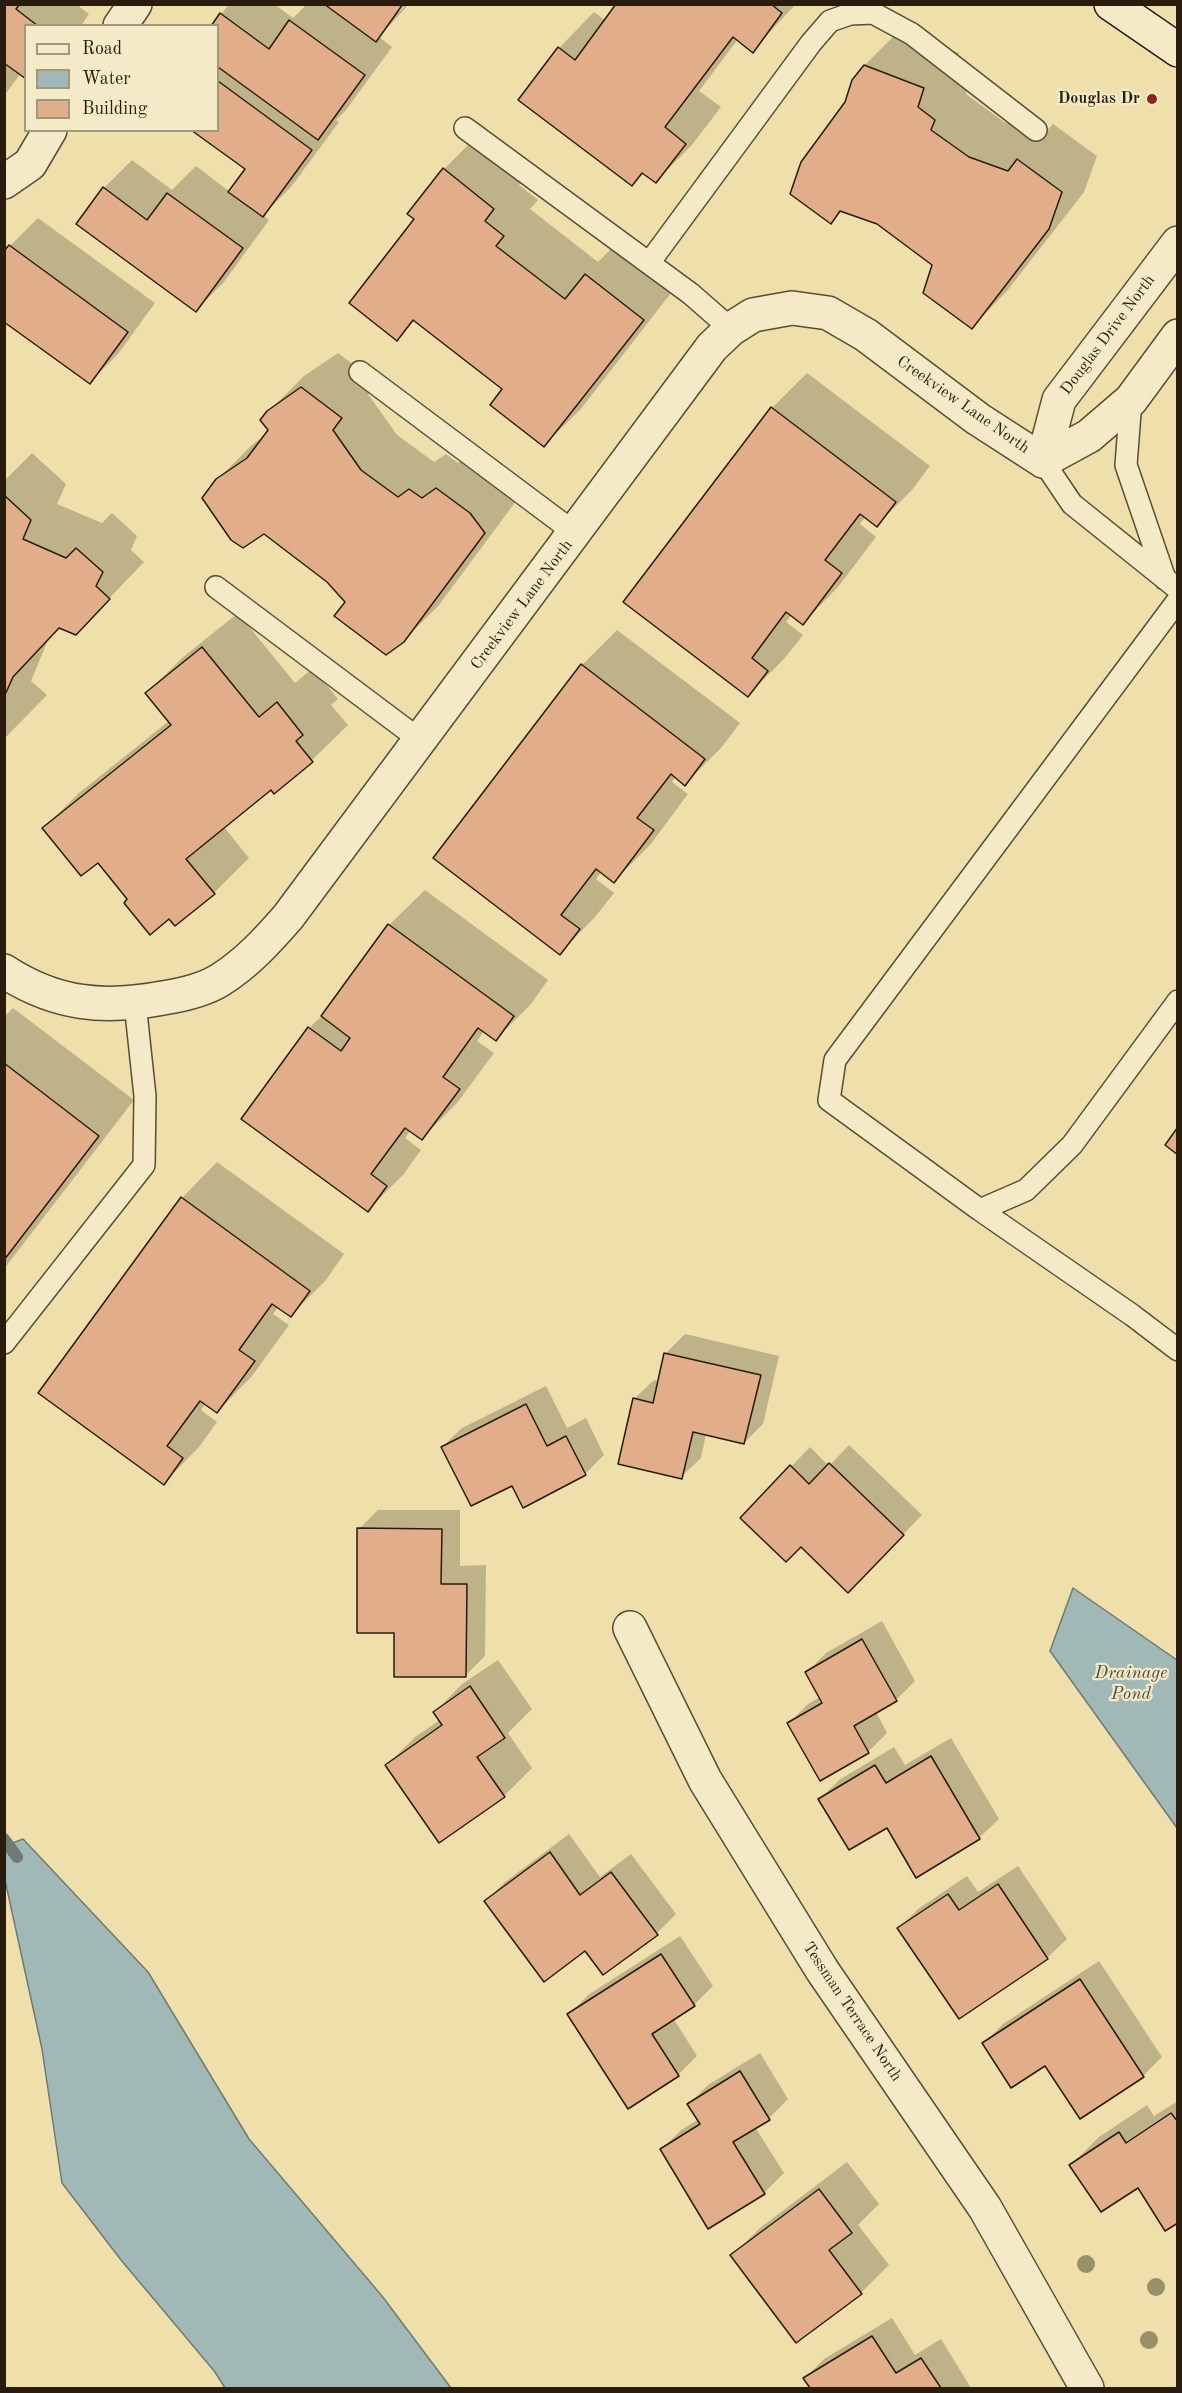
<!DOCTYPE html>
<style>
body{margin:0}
#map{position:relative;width:1182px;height:2393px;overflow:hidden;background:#eedfab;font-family:"Old Standard TT",serif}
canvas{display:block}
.frame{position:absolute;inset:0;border:6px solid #291c0e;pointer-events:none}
.legend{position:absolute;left:24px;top:24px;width:195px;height:108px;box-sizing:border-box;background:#f4eac8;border:2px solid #a3987e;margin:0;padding:8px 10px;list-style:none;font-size:18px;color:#291c0e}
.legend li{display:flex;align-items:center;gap:12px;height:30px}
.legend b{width:30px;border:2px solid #a3987e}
</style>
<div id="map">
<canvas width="1182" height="2393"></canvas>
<div class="frame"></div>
<ul class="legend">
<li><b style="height:8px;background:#f4eac8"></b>Road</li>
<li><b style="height:16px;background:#a0b9b6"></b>Water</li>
<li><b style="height:16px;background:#e2ad89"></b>Building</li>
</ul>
</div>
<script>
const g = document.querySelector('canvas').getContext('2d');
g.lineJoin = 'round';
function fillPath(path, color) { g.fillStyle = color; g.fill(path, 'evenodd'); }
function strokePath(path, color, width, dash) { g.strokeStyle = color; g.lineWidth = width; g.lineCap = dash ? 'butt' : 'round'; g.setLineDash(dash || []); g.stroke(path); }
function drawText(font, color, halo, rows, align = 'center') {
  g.font = font + ' "Old Standard TT",serif'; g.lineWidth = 4.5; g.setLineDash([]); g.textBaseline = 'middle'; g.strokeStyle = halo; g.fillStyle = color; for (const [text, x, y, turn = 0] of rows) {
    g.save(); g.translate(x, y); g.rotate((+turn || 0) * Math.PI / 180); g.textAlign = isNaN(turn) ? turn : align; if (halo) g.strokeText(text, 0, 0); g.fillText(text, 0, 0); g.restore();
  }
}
const water = new Path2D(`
 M1073,1588L1177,1660V1828L1050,1651Z
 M23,1839L148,1972L249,2139L382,2296L451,2388H225L215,2372L121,2260L62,2183L42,2049L5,1880V1846Z`);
fillPath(water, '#a0b9b6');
strokePath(water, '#707a73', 1.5);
fillPath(new Path2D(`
 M4,4H76L89,14L81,26H26L21,73L4,96Z
 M230,4H274L293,18L307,4H401L397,11H400L405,4H409L379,37L392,47L346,110L336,120L339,122L291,187L263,215L269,220L224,282L196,310L104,188L132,160L172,190L196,166L230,192L247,169L218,130V26L221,14Z
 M618,4H796L752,51L738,39L699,91L721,107L691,146L656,181L644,173L632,184L520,100L559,48L594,12L606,21Z
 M900,30L959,53L952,71L969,84L966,94L1004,122L1042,136L1053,124L1097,156L1084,192L1007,291L972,327L934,264L878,223L842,211L831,222L846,102L865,65Z
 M479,134L528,173L519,185L538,200L530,209L598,262L621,239L678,284L580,410L544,445L505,389L415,320L397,339L416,219L444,169Z
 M38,218L155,303L118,354L90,382L10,246Z
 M338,353L376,382L368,394L397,435L434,462L446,454L458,463L473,453L519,497L439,605L403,641L346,602L328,581L217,480L253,444L265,436L269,430L268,412L304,376Z
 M807,373L930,466L912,490L877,525L865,517L860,524L876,537L838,587L803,623L792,614L786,622L803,635L784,659L748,695L772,408Z
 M32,453L66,484L57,504L102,523L112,513L137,536L131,550L144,562L76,633L61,627L48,640L31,681L47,695L4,739V481Z
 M238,613L295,683L313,668L338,699L331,705L348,725L312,760L274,792L272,788L224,827L249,858L214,893L170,917L129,899L98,861L44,828L79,793L169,721L147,693L182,658Z
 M617,630L740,723L721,748L685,784L676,776L672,782L688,794L650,845L614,881L602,871L596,879L614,893L595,917L560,953L435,857L582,665Z
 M425,890L548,980L531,1004L496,1039L484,1031L477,1041L494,1053L457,1103L422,1138L411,1130L405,1138L421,1150L403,1175L368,1210L309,1028L325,1013L389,925Z
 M13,1008L134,1100L4,1269V1017Z
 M217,1162L344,1254L326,1280L290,1316L278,1307L273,1314L289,1325L252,1376L217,1412L206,1403L201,1410L217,1422L199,1447L164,1483L40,1393L182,1198Z
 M685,1334L779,1356L763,1424L744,1443L706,1434L701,1458L681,1477L634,1399L654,1380L659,1381L665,1354Z
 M546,1386L567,1428L586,1418L604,1455L585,1474L512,1484L442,1447L462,1428Z
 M849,1445L922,1515L867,1572L801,1545L742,1518L810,1447L829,1466Z
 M378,1510H460V1566L486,1565L485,1656L466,1675L395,1631L359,1529Z
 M882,1621L915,1681L896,1700L876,1712L887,1733L868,1752L789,1723L808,1704L820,1697L807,1672L826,1653Z
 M498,1660L532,1709L508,1733L532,1768L504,1796L440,1841L387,1765L415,1737L440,1720L435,1712L462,1684Z
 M951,1738L999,1819L979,1838L820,1799L839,1780L894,1747L905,1765Z
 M569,1834L600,1877L631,1854L676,1914L657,1933L603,1973L586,1949L486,1901L505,1882Z
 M1018,1866L1067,1939L1047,1958L959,2017L899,1928L918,1909L967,1876L978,1892Z
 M680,1936L713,1986L694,2005L673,2018L697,2056L678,2075L569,2015L588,1995Z
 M1099,1961L1162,2057L1143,2076L1046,2064L984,2043L1003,2024Z
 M760,2053L788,2099L769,2118L755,2127L784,2173L764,2193L709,2227L662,2149L681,2130L699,2119L689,2104L708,2085Z
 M1178,2101V2222L1138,2186L1071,2165L1099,2137L1147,2105L1154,2116Z
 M847,2162L879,2204L858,2225L889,2265L861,2293L732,2256L760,2228Z
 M892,2318L915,2355L941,2339L971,2388H812L805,2378L824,2359Z`), '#0003');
strokePath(new Path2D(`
 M4,1839L17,1857`), '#707a73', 12);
const building = new Path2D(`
 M4,4H20L16,9L38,26H26V79L4,63Z
 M324,4H403L376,42Z
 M616,4H771L782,13L753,53L733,37L665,127L686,144L656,183L642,173L632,186L518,100L558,47L575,60Z
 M220,13L269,49L289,20L365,75L318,140L218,67V26H211Z
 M864,65L924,88L918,107L935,120L931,130L969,157L1008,171L1017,159L1062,192L1049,229L972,329L923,293L932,265L877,224L840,211L831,224L790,194L801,162L845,102L852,80Z
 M218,81L312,150L263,217L228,192L245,169L191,130H218Z
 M443,168L494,209L485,221L504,236L496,246L565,299L585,274L644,320L544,447L490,405L502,389L413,320L397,341L349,303L414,219L407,214Z
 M103,187L147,220L167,193L243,248L196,312L76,224Z
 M9,245L128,332L90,384L4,322V251Z
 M301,387L342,418L333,430L361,470L398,497L409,489L422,498L436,488L470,513L485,533L404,642L386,655L334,616L345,602L327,582L264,534L243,548L231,540L202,498L216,479L247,458L268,430L260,420L267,411Z
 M771,407L896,502L877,527L860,514L825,560L842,573L803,625L786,612L752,658L768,671L748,697L623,602Z
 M4,495L31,520L23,539L66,558L76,548L103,572L96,586L110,599L76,635L59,628L13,677L4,697Z
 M202,647L259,717L277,702L303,735L296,741L313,762L274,794L271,790L186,859L215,894L175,926L169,919L150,935L124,903L127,899L98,863L81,876L42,828L171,725L145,693Z
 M581,664L705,759L685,786L671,774L637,818L654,830L614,883L596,869L561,915L580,929L560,955L433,858Z
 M388,924L514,1016L496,1041L478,1028L443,1077L460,1089L422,1140L405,1128L371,1174L387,1186L368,1212L241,1119L308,1027L341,1051L350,1038L321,1016Z
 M4,1063L99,1136L4,1260Z
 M1178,1127V1155L1165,1145Z
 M181,1197L310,1291L291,1317L272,1304L239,1350L255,1361L217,1413L200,1401L167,1446L183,1458L164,1485L38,1393Z
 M664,1353L761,1375L744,1444L693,1432L682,1479L618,1464L633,1398L653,1403Z
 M526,1404L547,1446L566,1436L586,1475L523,1508L512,1486L471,1506L441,1447Z
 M829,1463L904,1535L848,1593L801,1547L786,1562L740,1518L790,1465L809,1484Z
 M357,1528L442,1529L441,1584H467L466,1677H394V1633H357Z
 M862,1639L897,1701L854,1726L869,1753L820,1781L787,1723L822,1703L805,1672Z
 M470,1686L505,1738L477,1757L505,1797L439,1843L385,1765L442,1725L433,1712Z
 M931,1756L980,1839L916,1878L887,1828L849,1850L818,1799L875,1765L886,1783Z
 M550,1852L580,1895L611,1872L658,1935L603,1975L585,1951L544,1982L484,1901Z
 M998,1884L1048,1959L959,2019L897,1928L948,1894L959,1910Z
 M661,1954L695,2006L652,2034L679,2076L628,2109L567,2014Z
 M1080,1979L1144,2077L1080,2119L1045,2066L1011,2088L982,2043Z
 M740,2071L770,2120L733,2142L765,2194L708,2229L660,2149L700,2124L687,2104Z
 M1171,2113L1178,2122V2223L1165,2231L1138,2188L1101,2212L1069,2165L1119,2132L1126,2143Z
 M819,2189L852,2233L829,2250L862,2294L796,2343L730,2255Z
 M872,2336L896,2373L921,2358L941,2388H810L803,2378Z`);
fillPath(building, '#e2ad89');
strokePath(building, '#291c0e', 1.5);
const lane = new Path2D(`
 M465,128L691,294L731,329
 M649,263L811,43L830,21L850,14L873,13L912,34L1036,130
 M360,372L575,533
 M1131,400L1126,465L1165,579
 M1043,461L1072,504L1178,589
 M216,587L420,740
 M1178,600L835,1060L829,1100L980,1210L1026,1190L1072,1145L1178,1001
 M980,1210L1132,1315L1178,1350
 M4,1343L144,1165L145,1096L135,1003`);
const street = new Path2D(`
 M120,26L135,4
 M4,182L30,164L50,130
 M1043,461L1059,400L1178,243
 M1043,461L1089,436L1131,400L1178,336
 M4,971C56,1005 104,1009 163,998C182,995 204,990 220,980C247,963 267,941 288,917L712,347L731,329L753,315L792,308L828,313L866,335L978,419L1043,461
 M630,1628L705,1780L822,1970L985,2208L1087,2388`);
const secondary = new Path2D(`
 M1111,4L1178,50`);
strokePath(lane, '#5a4d35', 24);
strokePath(street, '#5a4d35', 36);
strokePath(secondary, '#291c0e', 36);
strokePath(lane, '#f4eac8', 21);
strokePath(street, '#f4eac8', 33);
strokePath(secondary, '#f4eac8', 33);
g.fillStyle = '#998f6a';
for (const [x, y] of [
 [1086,2264],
 [1156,2287],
 [1149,2340]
]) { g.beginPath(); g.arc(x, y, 9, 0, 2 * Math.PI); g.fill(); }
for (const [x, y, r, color] of [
 [1152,99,6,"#8f2418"]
]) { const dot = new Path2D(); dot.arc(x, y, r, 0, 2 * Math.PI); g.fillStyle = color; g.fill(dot); strokePath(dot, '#f4eac8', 2); }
drawText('bold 16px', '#291c0e', '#f4eac8', [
 ["Douglas Dr",1140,99]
], 'right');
drawText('16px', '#291c0e', '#f4eac8', [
 ["Douglas Drive North",1108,335,-53],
 ["Creekview Lane North",963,405,35],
 ["Creekview Lane North",522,605,-53],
 ["Tessman Terrace North",852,2012,56]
]);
drawText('italic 18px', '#4d4b40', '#f4eac8', [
 ["Drainage",1131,1673],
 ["Pond",1131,1694]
]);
</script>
